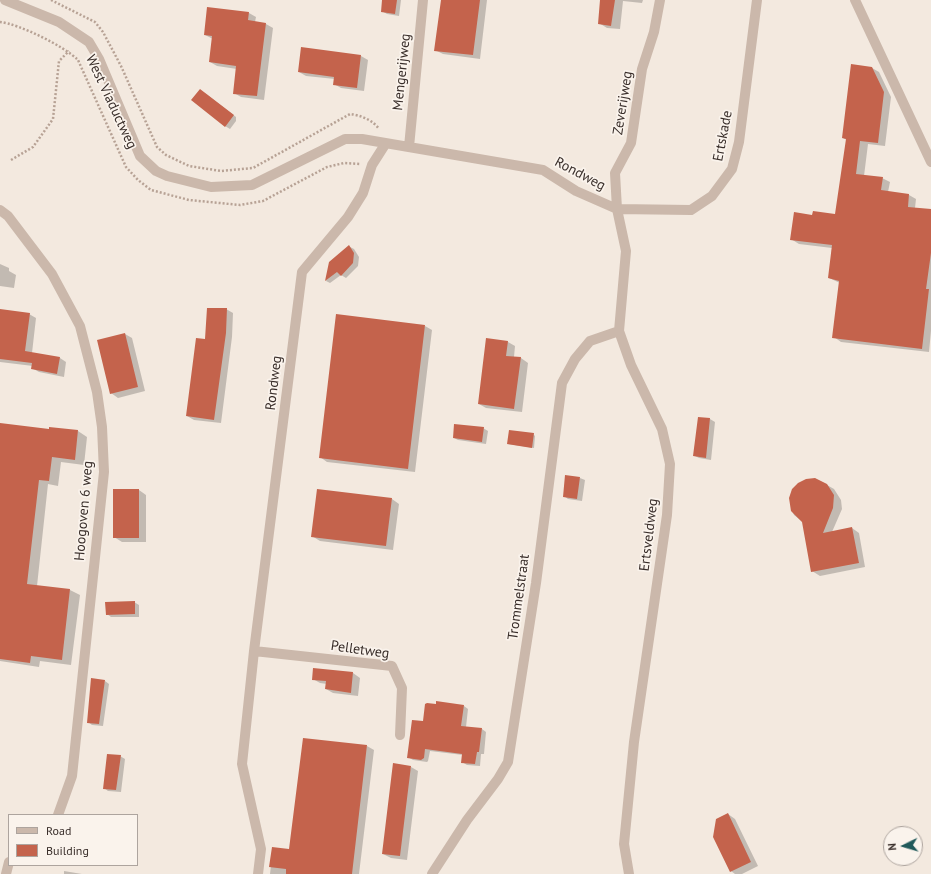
<!DOCTYPE html>
<style>
body{margin:0}
#map{position:relative;width:931px;height:874px;overflow:hidden;background:#f3e9df;font-family:"PT Sans",sans-serif}
canvas{display:block}
.legend{position:absolute;left:8px;top:814px;width:130px;height:52px;box-sizing:border-box;background:#faf3ec;border:1px solid #ada49e;margin:0;padding:5px 7px;list-style:none;font-size:12px;color:#392e2a}
.legend li{display:flex;align-items:center;gap:8px;height:20px}
.legend b{width:20px;border:1px solid #ada49e}
.north{position:absolute;left:883px;top:826px;width:40px;height:40px;box-sizing:border-box;background:#faf3ec;border:1px solid #ada49e;border-radius:50%;rotate:265deg;font-size:11px;font-weight:700;line-height:16px;text-align:center;color:#392e2a}
.north::after{content:'';display:block;margin:auto;width:14px;height:18px;background:#20595a;clip-path:polygon(50% 0,100% 100%,50% 72%,0 100%)}
</style>
<div id="map">
<canvas width="931" height="874"></canvas>
<ul class="legend">
<li><b style="height:5px;background:#cbb8ab"></b>Road</li>
<li><b style="height:11px;background:#c4634c"></b>Building</li>
</ul>
<div class="north">N</div>
</div>
<script>
const g = document.querySelector('canvas').getContext('2d');
g.lineJoin = 'round';
function fillPath(path, color) { g.fillStyle = color; g.fill(path, 'evenodd'); }
function strokePath(path, color, width, dash) { g.strokeStyle = color; g.lineWidth = width; g.lineCap = dash ? 'butt' : 'round'; g.setLineDash(dash || []); g.stroke(path); }
function drawText(font, color, halo, rows, align = 'center') {
  g.font = font + ' "PT Sans",sans-serif'; g.lineWidth = 3.5; g.setLineDash([]); g.textBaseline = 'middle'; g.strokeStyle = halo; g.fillStyle = color; for (const [text, x, y, turn = 0] of rows) {
    g.save(); g.translate(x, y); g.rotate((+turn || 0) * Math.PI / 180); g.textAlign = isNaN(turn) ? turn : align; if (halo) g.strokeText(text, 0, 0); g.fillText(text, 0, 0); g.restore();
  }
}
fillPath(new Path2D(`
 M383,0H401L399,16L387,14L382,11Z
 M442,0H487L480,59L443,54L435,50Z
 M601,0H643L642,3L623,1L620,29L607,28L599,23Z
 M249,13L256,17L255,22L266,24L273,28L264,100L241,97L234,93L237,69L217,66L210,62L213,39L205,35Z
 M361,56L368,60L364,91L341,88L334,84L335,79L306,76L299,72Z
 M872,68L879,72L891,97L885,146L868,144L864,176L882,178L890,182L888,192L909,195L916,199L915,208L931,210V331L929,352L841,342L834,337L840,283L829,278L832,248L799,244L791,239L813,216L836,215L847,140L843,138Z
 M205,93L236,117V121L230,129L225,126Z
 M350,247L354,249L359,257L358,266L346,278L341,275L330,283L326,281L330,263Z
 M0,264L9,268V271L16,275L14,288L0,286Z
 M226,309L233,313L232,337L221,423L194,420L187,416L206,340Z
 M0,310L29,314L36,318L32,353L60,358L66,362L64,377L39,372L32,368L33,366L0,362Z
 M425,326L432,330L415,472L327,462L320,457Z
 M125,334L132,338L145,391L118,398L111,393Z
 M487,339L508,342L515,346L514,357L521,358L528,363L522,412L486,408L479,404Z
 M699,418L710,419L715,422L711,460L699,458L695,456Z
 M0,424L50,430L78,431L87,437L84,465L61,462L58,486L48,484L37,586L70,590L80,595L71,665L40,661L39,667L0,661Z
 M483,428L488,431L486,444L458,440L454,438Z
 M533,434L535,436L534,448L508,444Z
 M580,478L585,480L582,501L568,499L564,496Z
 M827,485L834,489L841,500L842,509L832,532L852,528L859,533L865,567L820,576L812,571L803,522L794,515L791,507Z
 M139,490L146,495V542H122L114,537Z
 M392,499L399,504L393,550L320,541L312,536Z
 M134,602L139,605V617H111L107,614Z
 M314,669L353,673L360,678L358,696L333,693L326,689L327,684L320,683L313,679Z
 M105,681L109,684L103,726L92,725L88,722Z
 M464,706L468,709L466,727L482,729L486,732L484,754H481L480,766L467,765L462,762L463,755L430,751L428,761L427,762L413,760L408,757L424,722Z
 M367,746L374,750L359,874H270L273,848L290,850Z
 M120,756L125,759L121,792L108,791L104,788Z
 M411,767L418,771L407,860L391,858L383,854Z
 M728,814L735,819L758,866L742,874H735L731,871Z
 M64,871L82,874H64Z`), '#0003');
fillPath(new Path2D(`
 M382,0H397L395,14L381,12Z
 M441,0H480L473,55L434,51Z
 M600,0H615L611,26L598,24Z
 M207,7L249,12L248,20L266,23L257,96L233,94L236,66L209,62L212,36L204,35Z
 M301,47L361,55L357,88L333,85L334,77L298,72Z
 M851,64L872,67L884,92L878,143L860,141L856,174L883,177L881,190L909,194L908,207L931,209V253L926,289H929L922,349L832,338L839,281L828,278L832,245L790,240L794,212L812,215L813,211L835,214L846,139L842,138Z
 M200,89L234,115L225,127L191,100Z
 M349,245L354,253L353,263L341,276L337,272L325,281L329,262Z
 M207,308H227L226,333L214,420L186,416L196,338L205,339Z
 M0,309L30,313L25,351L60,357L57,374L31,369L32,363L0,359Z
 M336,314L425,325L408,469L319,458Z
 M125,333L138,387L110,394L97,340Z
 M486,338L508,341L506,356L521,357L514,409L478,404Z
 M698,417L710,418L706,458L693,456Z
 M0,423L49,429V427L78,430L75,460L52,457L49,481L39,480L27,584L70,589L62,660L31,656L30,663L0,659Z
 M454,424L484,427L482,442L453,438Z
 M509,430L534,433L532,448L507,444Z
 M565,475L580,477L577,499L563,497Z
 M815,478L827,484L834,495L833,508L823,533L852,527L859,563L811,572L802,522L791,511L789,498L792,489L798,483L806,479Z
 M113,489H139V538H113Z
 M317,489L392,498L386,546L311,537Z
 M135,601V614L106,615L105,602Z
 M313,668L353,672L351,693L325,689L326,681L312,680Z
 M91,678L105,680L99,724L87,723Z
 M436,701L464,705L461,726L482,728L479,752H477L475,764L461,763L462,754L425,749L424,758L421,760L407,758L412,720L423,721L425,704L427,703L436,704Z
 M303,738L367,745L352,874H286V869L269,867L272,847L289,849Z
 M107,754L121,755L116,790L103,789Z
 M393,763L411,766L400,856L382,854Z
 M728,813L751,862L730,872L713,837L716,819Z`), '#c4634c');
strokePath(new Path2D(`
 M51,0L95,22L103,32L121,66L157,147L166,155L189,166L221,171L253,168L350,114C360,115 373,120 379,129
 M0,22C19,24 64,46 78,60L126,167L138,180L151,190L189,200L240,205L263,201L327,167L344,163L360,164
 M11,160L33,147L53,119L59,61L69,51`), '#b7a295', 2.5, [2, 2]);
strokePath(new Path2D(`
 M5,0L59,22L89,42L99,59L140,156L156,171L167,176L211,187L252,185L345,139H362L543,170L576,191L617,209L691,210L712,196L732,169L739,142L757,0
 M855,0L931,162
 M409,147L423,0
 M0,210L8,216L52,274L80,326L97,392L102,427L104,472L72,776L58,815
 M254,651L392,666L402,688L400,735
 M6,874L9,862
 M258,874L261,849L242,764L254,651L302,272L348,217L363,193L372,165L386,143
 M432,874L467,820L498,779L508,762L536,583L562,383L575,359L590,341L619,331
 M629,874L624,844L634,742L667,515L670,464L662,429L631,365L619,331L626,251L617,209L615,173L631,143L642,69L654,32L660,0`), '#cbb8ab', 10);
drawText('14px', '#392e2a', '#faf3ec', [
 ["Mengerijweg",402,72,-84],
 ["West Viaductweg",111,102,65],
 ["Zeverijweg",623,103,-81],
 ["Ertskade",723,136,-79],
 ["Rondweg",580,174,28],
 ["Rondweg",274,383,-83],
 ["Hoogoven 6 weg",84,511,-85],
 ["Ertsveldweg",649,535,-83],
 ["Trommelstraat",519,597,-82],
 ["Pelletweg",360,650,8]
]);
</script>
